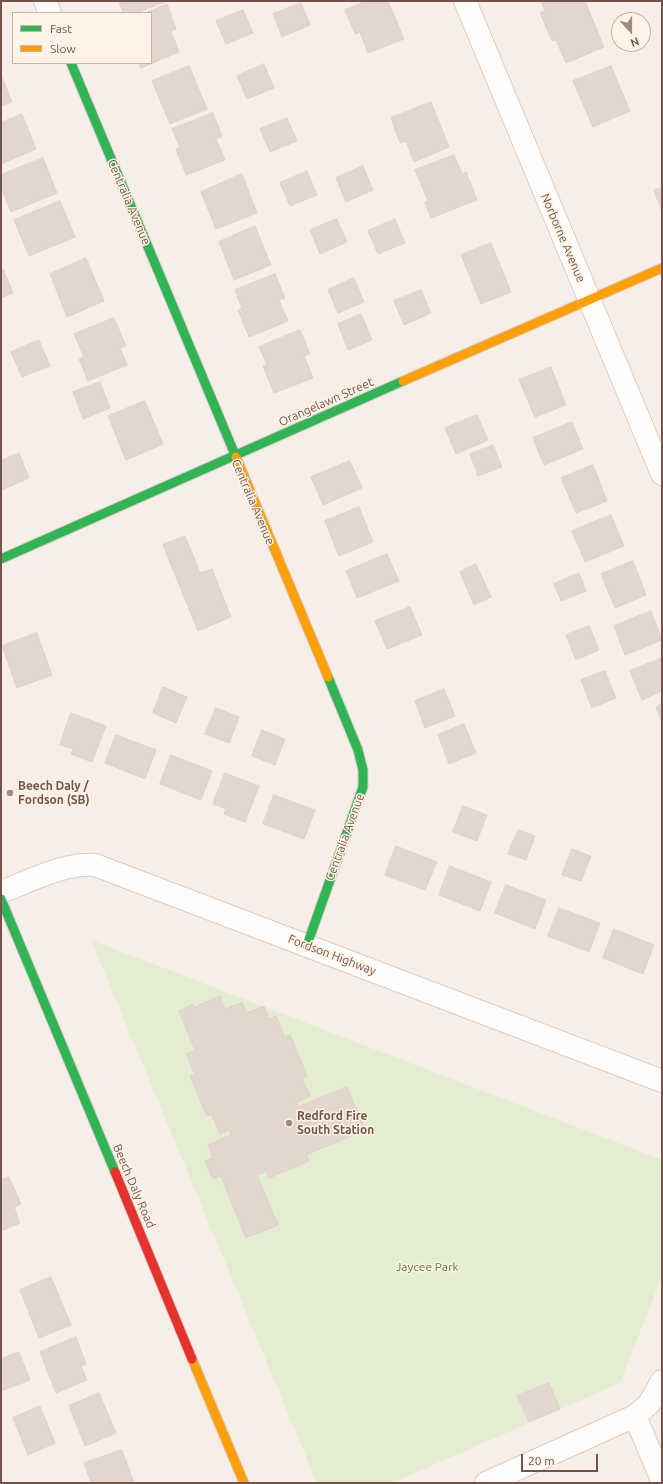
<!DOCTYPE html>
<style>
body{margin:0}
#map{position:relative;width:663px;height:1484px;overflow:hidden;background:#f7efe7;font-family:Ubuntu,sans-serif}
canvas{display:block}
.frame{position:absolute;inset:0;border:2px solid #745448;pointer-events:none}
.legend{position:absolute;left:12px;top:12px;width:140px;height:52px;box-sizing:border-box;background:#fff4e7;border:1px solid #c7b4a7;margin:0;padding:5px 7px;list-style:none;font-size:12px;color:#745448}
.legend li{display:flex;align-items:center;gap:8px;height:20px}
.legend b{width:20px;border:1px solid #c7b4a7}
.north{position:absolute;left:611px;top:12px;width:40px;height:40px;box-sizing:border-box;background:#fff4e7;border:1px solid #c7b4a7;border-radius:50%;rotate:159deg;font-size:11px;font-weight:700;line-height:16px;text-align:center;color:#745448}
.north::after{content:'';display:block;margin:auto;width:14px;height:18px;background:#a28a80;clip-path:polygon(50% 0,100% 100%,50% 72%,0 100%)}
.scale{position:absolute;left:521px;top:1454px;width:77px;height:18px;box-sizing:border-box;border:2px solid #745448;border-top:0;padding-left:5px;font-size:12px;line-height:14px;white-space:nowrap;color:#745448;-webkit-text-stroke:3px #fff4e7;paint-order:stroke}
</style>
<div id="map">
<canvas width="663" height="1484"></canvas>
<div class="frame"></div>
<ul class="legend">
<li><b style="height:5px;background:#30b455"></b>Fast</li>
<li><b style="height:5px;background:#ff9f0a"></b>Slow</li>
</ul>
<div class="north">N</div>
<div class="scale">20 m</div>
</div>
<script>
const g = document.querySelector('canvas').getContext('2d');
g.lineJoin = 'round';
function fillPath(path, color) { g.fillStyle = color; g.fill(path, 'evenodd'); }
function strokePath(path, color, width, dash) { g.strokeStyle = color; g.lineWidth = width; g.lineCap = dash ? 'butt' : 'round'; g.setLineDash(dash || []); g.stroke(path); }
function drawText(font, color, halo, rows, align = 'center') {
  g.font = font + ' Ubuntu,sans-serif'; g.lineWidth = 3; g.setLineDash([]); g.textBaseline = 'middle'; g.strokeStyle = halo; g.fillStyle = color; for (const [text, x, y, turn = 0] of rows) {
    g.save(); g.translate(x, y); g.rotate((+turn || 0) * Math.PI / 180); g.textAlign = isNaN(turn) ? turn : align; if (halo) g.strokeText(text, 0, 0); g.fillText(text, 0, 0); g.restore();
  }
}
fillPath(new Path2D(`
 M91,940L662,1160V1276L620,1383L392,1483H317Z`), '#e4ecd1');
const building = new Path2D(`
 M119,1H167L136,13H124Z
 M367,1H388L404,39L368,53L360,32L355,34L345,10Z
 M541,1H585L604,47L566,63L556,40L552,41L540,13L545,11Z
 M301,3L310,25L282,37L273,14Z
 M167,4L176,29L171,31L179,52L141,68L139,63H151V13H146Z
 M243,10L253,33L226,44L216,21Z
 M264,64L274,88L247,99L237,76Z
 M189,66L207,109L170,124L152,81Z
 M611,66L630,111L593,127L573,81Z
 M1,75L12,102L1,106Z
 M431,102L449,147L414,162L406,141L400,143L391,118Z
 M213,113L222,137L216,139L225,160L186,175L176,149L180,147L172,129Z
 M22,114L36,149L1,164V123Z
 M287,118L297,141L270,152L260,129Z
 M454,155L462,174L466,172L477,200L431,218L425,202L428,201L415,170Z
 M43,158L57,193L11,212L1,188V175Z
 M363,166L373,190L346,202L336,178Z
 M307,171L317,195L290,206L280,183Z
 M242,174L257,213L216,229L201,192Z
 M662,188V212L654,190Z
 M60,201L75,237L29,256L14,220Z
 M337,219L347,242L320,254L310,230Z
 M395,219L405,243L378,254L368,231Z
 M255,226L271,265L234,280L219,242Z
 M491,243L511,292L481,304L461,255Z
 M86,258L104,301L67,317L50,274Z
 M3,269L13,293L1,298V270Z
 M275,274L285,298L279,300L288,321L249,337L238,310L242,308L235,290Z
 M354,278L364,302L338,313L328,290Z
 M421,290L431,313L404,325L394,301Z
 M361,314L372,340L348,350L338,324Z
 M114,318L126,346L120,348L127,365L88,381L79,359L84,357L74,334Z
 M300,330L310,354L304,356L313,378L274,393L263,366L267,365L259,347Z
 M39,340L50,366L22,377L11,352Z
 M551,367L566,405L535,417L519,380Z
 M100,382L110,408L83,419L73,392Z
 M145,401L163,444L126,460L108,416Z
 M477,415L488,440L456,454L445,428Z
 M572,422L583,449L544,465L533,438Z
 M493,445L502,467L478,476L470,454Z
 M19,453L29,478L2,490L1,487V461Z
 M350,461L362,488L323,505L311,477Z
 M593,465L607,501L576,513L561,478Z
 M359,507L373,542L339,556L325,521Z
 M611,515L624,546L585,562L572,531Z
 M185,536L200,573L212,569L231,617L198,631L163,545Z
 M387,554L399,581L357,598L346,571Z
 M633,561L646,595L615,608L601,574Z
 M476,564L491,597L474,605L460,572Z
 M579,573L586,591L561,601L554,584Z
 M410,607L422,635L387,649L375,621Z
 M651,611L662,640L625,655L614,626Z
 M589,626L599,650L576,660L566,635Z
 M37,633L52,675L17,688L2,646Z
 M662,658V691L642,700L630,671Z
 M605,671L616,698L592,708L581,680Z
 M163,687L187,697L176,723L153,713Z
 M444,689L455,716L425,728L415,701Z
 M662,704V722L656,707Z
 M216,708L239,717L229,743L205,734Z
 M71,713L106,726L92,762L71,754L73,749L60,745Z
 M464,724L476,753L449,764L438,735Z
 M262,730L285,739L275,765L252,756Z
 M116,735L156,750L145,779L105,763Z
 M171,755L212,771L201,800L160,784Z
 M225,773L259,786L245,822L224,814L226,809L213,804Z
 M274,795L315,810L304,839L263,824Z
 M463,806L487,815L477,841L453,832Z
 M518,830L535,836L526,860L508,854Z
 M396,846L437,862L425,890L385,875Z
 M572,849L591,856L581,881L562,875Z
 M450,866L491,882L480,911L439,895Z
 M506,885L546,900L535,929L495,913Z
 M559,908L600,923L589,952L548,936Z
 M614,929L654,945L643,974L603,958Z
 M220,996L225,1009L242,1002L247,1013L264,1006L269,1019L276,1016L285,1037L290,1035L307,1076L302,1078L310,1096L296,1102L298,1107L347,1087L365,1130L306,1155L309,1161L269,1178L267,1171L257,1175L278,1225L246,1238L221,1176L213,1179L205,1161L213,1158L208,1145L231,1135L229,1130L220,1134L212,1115L207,1116L190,1076L195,1074L186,1054L195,1050L179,1011L193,1004L194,1007Z
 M9,1177L21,1204L14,1207L20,1223L1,1231V1180Z
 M51,1277L71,1325L39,1338L20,1290Z
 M76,1337L86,1364L81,1366L87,1380L56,1393L40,1352Z
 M19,1352L30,1380L1,1391V1359Z
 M549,1383L560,1409L529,1422L517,1396Z
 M99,1393L116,1433L85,1446L69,1406Z
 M40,1406L55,1443L28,1455L13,1418Z
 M122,1450L134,1483H91L84,1463Z`);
fillPath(building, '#e3d6cf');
strokePath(building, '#dfd1c9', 1);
const street = new Path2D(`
 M45,1L50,13
 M465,1L662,474
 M1,892C30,881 63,863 95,865L662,1081
 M635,1416L662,1480
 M486,1483L635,1416L649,1404L662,1381`);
const fast = new Path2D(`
 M71,63L236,457
 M1,559L403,381
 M1,899L115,1172
 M307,945L363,787V770L358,750L328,677`);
const slow = new Path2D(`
 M403,381L662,268
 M236,457L328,677
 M192,1359L244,1483`);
const jam = new Path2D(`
 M115,1172L192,1359`);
strokePath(street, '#d8ccc5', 24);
strokePath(fast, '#d7cbc4', 11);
strokePath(slow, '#d7cbc4', 11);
strokePath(jam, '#d7cbc4', 11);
strokePath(street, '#fefdfb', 22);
strokePath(fast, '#30b455', 9);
strokePath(slow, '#ff9f0a', 9);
strokePath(jam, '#e5322d', 9);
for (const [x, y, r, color] of [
 [10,793,4,"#a28a80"],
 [289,1123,4,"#a28a80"]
]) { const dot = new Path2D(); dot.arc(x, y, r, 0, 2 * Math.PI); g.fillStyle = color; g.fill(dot); strokePath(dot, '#fff4e7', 1.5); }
drawText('12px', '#745448', '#fff4e7', [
 ["Centralia Avenue",129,202,67],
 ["Norborne Avenue",563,238,67],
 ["Orangelawn Street",326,402,-24],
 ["Centralia Avenue",253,502,67],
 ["Centralia Avenue",345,837,-70],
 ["Fordson Highway",332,955,21],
 ["Beech Daly Road",134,1186,67]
]);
drawText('bold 12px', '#745448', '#fff4e7', [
 ["Beech Daly /",18,786],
 ["Fordson (SB)",18,800],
 ["Redford Fire",297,1116],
 ["South Station",297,1130]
], 'left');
drawText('12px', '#557a40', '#fff4e7', [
 ["Jaycee Park",427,1267]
]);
</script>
